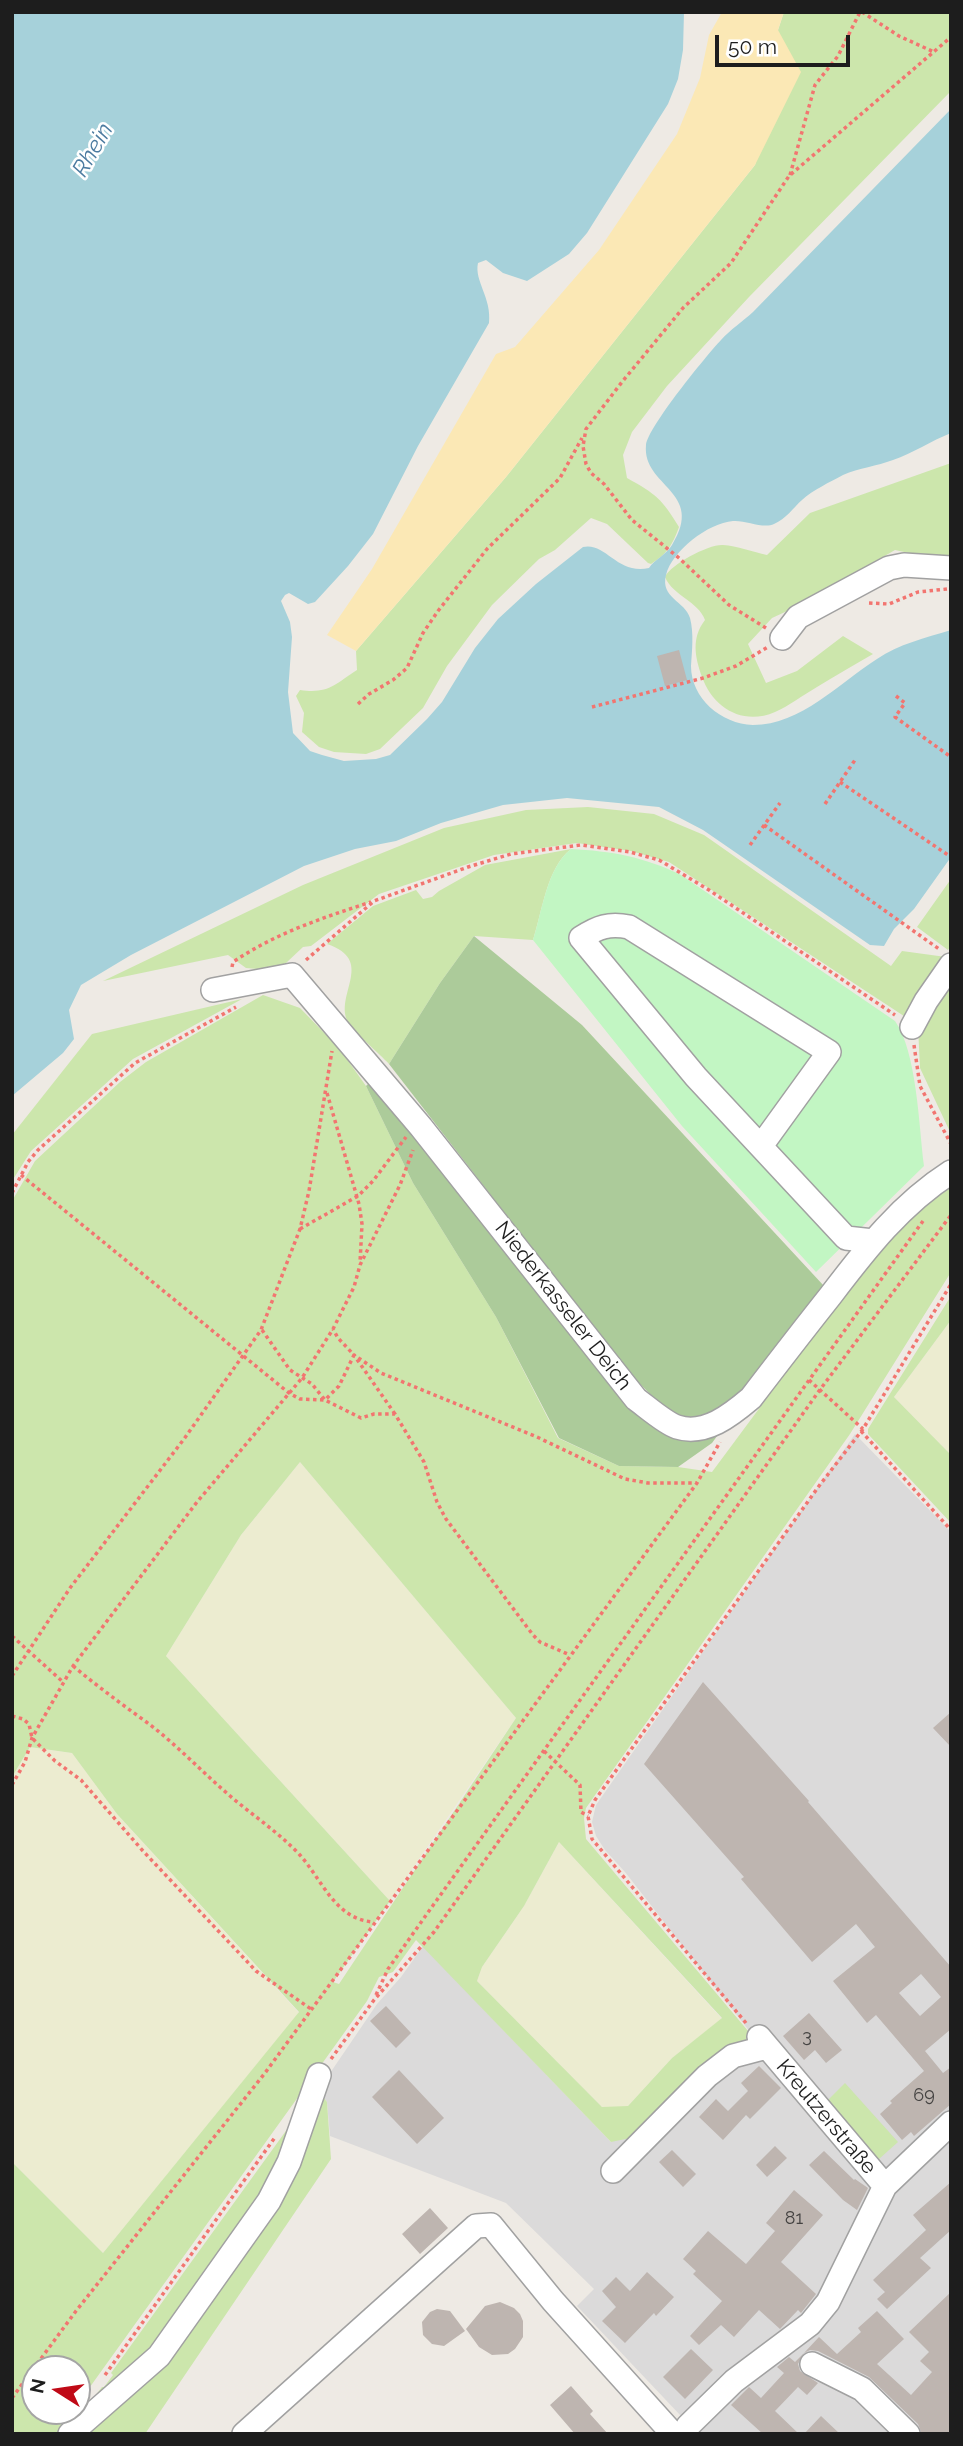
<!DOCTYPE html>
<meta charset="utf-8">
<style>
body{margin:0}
#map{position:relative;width:963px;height:2446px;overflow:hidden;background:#eeeae4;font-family:Raleway,sans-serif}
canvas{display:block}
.frame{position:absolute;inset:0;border:14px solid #1d1d1d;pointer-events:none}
.north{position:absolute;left:21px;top:2355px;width:70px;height:70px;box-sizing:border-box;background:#fff;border:2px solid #a5a5a5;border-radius:50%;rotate:282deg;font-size:19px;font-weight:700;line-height:28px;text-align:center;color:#1d1d1d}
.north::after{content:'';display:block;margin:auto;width:24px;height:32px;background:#c00a17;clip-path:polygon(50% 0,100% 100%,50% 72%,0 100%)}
.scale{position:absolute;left:715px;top:35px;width:135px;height:32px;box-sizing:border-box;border:4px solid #1d1d1d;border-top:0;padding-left:9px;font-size:21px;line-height:24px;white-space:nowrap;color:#1d1d1d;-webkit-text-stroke:5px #fff;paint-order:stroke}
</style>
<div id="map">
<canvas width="963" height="2446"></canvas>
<div class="frame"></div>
<div class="north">N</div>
<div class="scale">50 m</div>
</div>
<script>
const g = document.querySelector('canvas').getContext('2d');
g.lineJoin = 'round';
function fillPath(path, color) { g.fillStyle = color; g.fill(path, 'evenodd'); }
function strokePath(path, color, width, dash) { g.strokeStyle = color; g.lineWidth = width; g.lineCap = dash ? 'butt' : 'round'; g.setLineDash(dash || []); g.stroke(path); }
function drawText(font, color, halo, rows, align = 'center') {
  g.font = font + ' Raleway,sans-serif'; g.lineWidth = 5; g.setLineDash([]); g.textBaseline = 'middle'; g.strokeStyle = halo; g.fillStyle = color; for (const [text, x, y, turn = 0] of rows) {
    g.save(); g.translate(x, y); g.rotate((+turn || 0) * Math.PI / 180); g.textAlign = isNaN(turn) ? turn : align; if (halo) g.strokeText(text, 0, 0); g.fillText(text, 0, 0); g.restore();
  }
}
fillPath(new Path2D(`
 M855,1434L951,1532V2434H698L577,2306L594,2289L506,2203L330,2136L327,2102L324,2098L326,2079L377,2004L401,1977L423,1946L611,2142L754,2037L625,1872L605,1850L596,1836L592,1822L596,1805Z`), '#dbdada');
fillPath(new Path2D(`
 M951,1320V1455L894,1397Z
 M300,1462L516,1718L390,1901L166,1656L241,1535Z
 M30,1747L72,1753L117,1814L299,2013L103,2253L12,2162V1777Z
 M559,1842L722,2019L672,2058L627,2107H602L477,1981L482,1967L524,1906Z`), '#ececd0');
fillPath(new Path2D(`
 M784,12H951V91L749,297L667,386L632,432L623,455L627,478C656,494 662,499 679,527C673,544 667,554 651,564L648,563L607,524L591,518L555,550L539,559L492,605L447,666L423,708L380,749L366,754L334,752L319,747L302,732L304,713L296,696L300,690C328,694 334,685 357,670L356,651L506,477L755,165L778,30Z
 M951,463V562L895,550L798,606L772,618L748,644L766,683L797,671L843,636L873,654C854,665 835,676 817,687C803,695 789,706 775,712C743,726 713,708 702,677C695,657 691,638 705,620C698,601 673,596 665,577C671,564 709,544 723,545C737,546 753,552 767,555L810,513Z
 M588,807L654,814L704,835L891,966L902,951L946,957L910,1020L669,862L631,851L577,843L494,855L379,894L311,946L303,947L286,963L269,970L246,968L228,955L103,981L303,885L444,828L526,810Z
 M571,849C547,867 542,912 533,940L474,936L440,983L389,1064C381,1055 350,1029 347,1020C336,993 375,960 327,944L373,906L416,890L423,899L432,897L439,891L485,865Z
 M951,879V945L948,950L917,927Z
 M951,973V1134L920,1068L918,1026Z
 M263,995L300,1008L339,1048L366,1086L413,1183L496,1317L558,1438L619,1466L678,1467L712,1472L876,1251L903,1219L951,1185V1272L850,1434L586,1808L584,1818L586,1839L754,2038L635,2137L611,2142L416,1940L393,1972L379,1977L367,2001L77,2405V2369H35V2411H73L57,2434H12V2162L103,2253L299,2012L117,1814L72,1753L30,1747L12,1777V1201L35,1161L120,1082L146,1062ZM300,1462L516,1718L339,1984L333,1982L390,1901L166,1656L241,1535ZM559,1842L722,2018L672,2058L628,2106L602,2107L477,1981L482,1967L524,1906Z
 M242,999L133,1059L31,1151L12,1181V1135L92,1034Z
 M951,1296V1320L894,1397L951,1455V1523L868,1434V1429Z
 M845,2083L898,2142L879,2159L874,2154L867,2156L822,2106Z
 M324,2098L327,2102L331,2159L145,2434H80L162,2360L315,2103Z
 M301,2110L283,2164L157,2349L79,2417L102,2387H104L113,2375L111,2373Z`), '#cce6ac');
fillPath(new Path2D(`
 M474,936L582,1025L824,1286C799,1320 746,1411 704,1419C674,1424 643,1387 625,1368L389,1064L440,983Z
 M370,1082L459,1189L620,1392L720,1432L712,1443L678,1467L619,1466L559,1438L496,1317L413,1183L366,1086Z`), '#accb9a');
fillPath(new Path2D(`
 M722,12H784L778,30L801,72L755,165L506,477L356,651L327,635L372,569L496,354L515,347L599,250L677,134L700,78L709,35Z`), '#fbe8b5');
fillPath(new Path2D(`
 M571,849C611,851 645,857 681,875L895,1021C917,1052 919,1127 924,1166L816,1272L682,1126L533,940C542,912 547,867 571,849Z`), '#c2f6c3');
fillPath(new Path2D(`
 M12,12H684L683,50L678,79L668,104L587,233L569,254L527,281L503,273L486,260L478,263C474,281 492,298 489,323L418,446L373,534L348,566L315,602L308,604L289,593L285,595L281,601L290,622L292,637L288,692L293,733L310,751L322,755L344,761L376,759L390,755L427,719L442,702L475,648L498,619L536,584L583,547C606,542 617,575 649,568C655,559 666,555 672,545C706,491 642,487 646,445C648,427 706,356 721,340C730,330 743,321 753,312L951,109V433C931,441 913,453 893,460C877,466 859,468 843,475C830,482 813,490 802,500C793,508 786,519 774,524C763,529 746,520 733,521C708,523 672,551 666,575C660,598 685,601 690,618C694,633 692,651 691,666C691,698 721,724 753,725C801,725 839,683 877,659C899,644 925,638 951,630V857L914,909L894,929L884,946L870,945L703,830L659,807L567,798L503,805L441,823L396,841L355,849L304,866L131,955L81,985L69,1010L74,1039L63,1053L12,1096Z`), '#a6d1da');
fillPath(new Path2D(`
 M679,650L687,680L665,686L657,656Z
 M703,1682L809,1801L808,1802L951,1967V2029L925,2051L943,2073L951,2067V2104L914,2136L911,2132L902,2140L880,2114L892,2103L890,2101L924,2071L876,2015L867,2023L833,1981L875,1947L856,1924L812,1962L741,1879L744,1877L644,1764ZM921,1974L941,1997L920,2016L899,1993Z
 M951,1712V1747L933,1728Z
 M386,2006L411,2033L396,2048L370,2021Z
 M809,2013L842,2050L826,2063L815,2050L804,2060L783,2036Z
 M759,2066L781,2088L750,2119L746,2115L723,2140L699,2117L716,2099L728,2111L748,2091L741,2083Z
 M399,2070L444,2118L417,2144L372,2097Z
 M775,2146L787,2158L767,2177L756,2165Z
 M672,2150L696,2174L683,2187L659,2162Z
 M824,2151L854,2180L855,2179L868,2188L857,2210L843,2200L809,2165Z
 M951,2182V2230L920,2258L931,2268L887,2309L877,2299L885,2292L873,2280L926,2230L913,2215Z
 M794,2190L823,2215L781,2262L816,2294L801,2313L798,2310L780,2329L759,2310L734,2337L721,2325L699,2345L690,2336L722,2301L693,2274L696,2271L683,2259L708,2231L746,2264L775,2231L766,2223Z
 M430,2208L448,2228L420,2254L402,2234Z
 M647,2272L674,2297L656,2316L654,2313L625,2343L602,2321L616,2307L602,2291L616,2277L630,2291Z
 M951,2292V2434H922L918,2424L869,2377L818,2351L810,2350L804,2353L819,2337L837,2354L861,2332L858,2328L877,2311L904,2339L877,2364L911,2395L932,2372L920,2361L929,2352L909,2332Z
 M500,2302L514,2308L520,2314L523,2321V2337L515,2349L508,2354L492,2355L479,2347L466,2329L485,2306Z
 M437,2309L450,2311L465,2331L444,2346L432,2344L423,2335L422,2322L430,2312Z
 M691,2349L713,2370L685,2399L663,2377Z
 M804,2353L798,2364L800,2371L818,2383L807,2395L798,2387L775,2411L799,2434H763L731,2405L749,2387L761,2398L784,2373L777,2367L789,2357L795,2362Z
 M571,2386L593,2411L590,2414L608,2434H575L550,2405Z
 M821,2416L840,2434H804Z`), '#beb5b0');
const minor = new Path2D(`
 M782,638L798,617L889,568L904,565L951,568
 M213,990L292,975L421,1127L636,1399C647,1407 665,1423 677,1427C705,1436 731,1415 751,1398C777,1364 804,1329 831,1295C866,1249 901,1204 951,1172
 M912,1027L926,1001L951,965
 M761,1146L829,1052L629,927C609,923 598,927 581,938L696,1077L846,1238L873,1241
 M759,2037L885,2186
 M613,2171L707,2076L733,2056L767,2047
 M812,2364L862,2389L908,2434
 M688,2426L734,2381L810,2324L828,2302L885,2186L951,2123
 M70,2434L159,2356L269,2201L289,2162L319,2075
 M244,2434L476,2226L491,2225L553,2301L673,2434`);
strokePath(minor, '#a1a1a1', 26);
strokePath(new Path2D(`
 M862,12L899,36L934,52
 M790,175L815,85L838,56L860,12
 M869,603L889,604L918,592L947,589
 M766,628L729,605L679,558L632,520L604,484L591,473L586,464L583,446L586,429L622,382L683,308L731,263L789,176L951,37
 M896,696L905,703L895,717L951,757
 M358,704L369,694L393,680L407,668L423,633L438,611L487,549L560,478L582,438
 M592,707L703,678L736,666L768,647
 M840,782L951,857
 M825,804L855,760
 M764,825L939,949
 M750,845L780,803
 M306,960L374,901L468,867L511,854L581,845L630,852L659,860L709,890L895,1015
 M232,967L233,962C276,933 322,918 371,902
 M914,1045L920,1086L951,1144
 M327,1093L359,1204L362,1224L360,1263
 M21,1175L289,1393L300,1399L325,1400L361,1418L374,1414H395L424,1462L437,1502L446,1519L533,1635L540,1642L570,1655
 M12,1193L28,1162L38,1150L135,1063L236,1007
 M300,1229L358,1196L373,1181L406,1137
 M262,1330L290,1370L312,1384L325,1400L339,1386L354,1355L338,1338L333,1329
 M809,1380L863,1429
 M395,1414L354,1355L381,1373L537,1437L625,1479L648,1483H697
 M861,1431L951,1530
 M12,1636L63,1682
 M73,1666C96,1685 120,1703 145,1721C175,1743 201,1771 229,1795C252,1815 277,1831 299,1854C322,1879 335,1920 374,1922
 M12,1676L70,1588L184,1439L261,1330L300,1229L309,1191L332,1051
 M12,1716L23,1719L29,1724L32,1738L55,1761L81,1780L143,1851L256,1971L311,2009
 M544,1751L580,1785L581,1812L588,1816
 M12,1785L25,1762L32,1738L73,1666L197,1502L302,1378L333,1329L354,1287L360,1265L400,1185L413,1150
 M376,1995L388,1969L429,1911L923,1221
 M746,2023L592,1839L588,1816L595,1800L819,1486L863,1429L951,1284
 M331,2059L374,2000L434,1932L819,1391L951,1215
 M105,2375L276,2136
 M12,2398L76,2311L265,2073L697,1483L720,1442`), '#f27570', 3.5, [3.5, 3.5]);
strokePath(minor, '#fff', 23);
drawText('18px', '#454342', null, [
 ["3",807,2037],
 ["69",924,2096],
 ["81",794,2219]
]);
drawText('21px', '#1d1d1d', '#fff', [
 ["Niederkasseler Deich",563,1306,52],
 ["Kreutzerstraße",826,2117,50]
]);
drawText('italic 23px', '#4c7ba0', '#fff', [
 ["Rhein",93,150,-60]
]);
</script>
